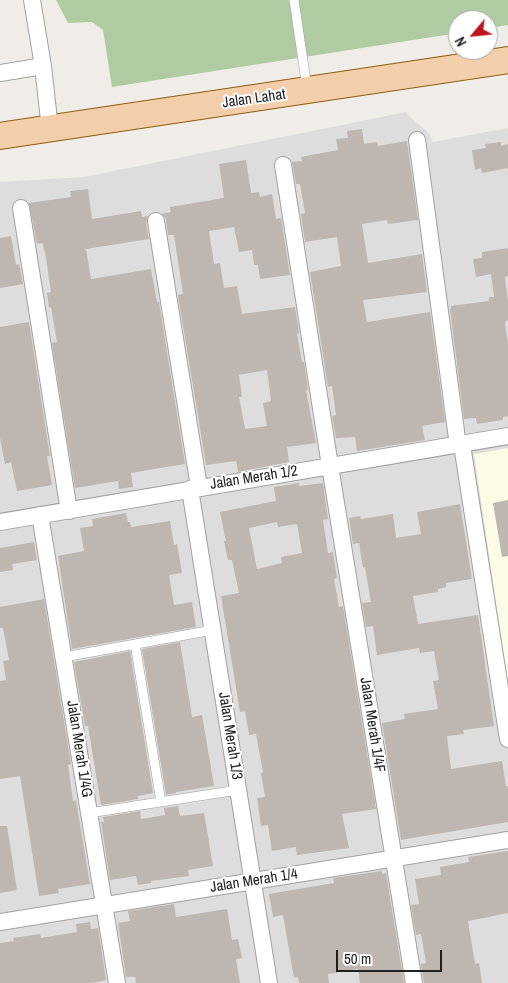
<!DOCTYPE html>
<style>
body{margin:0}
#map{position:relative;width:508px;height:983px;overflow:hidden;background:#f0ede8;font-family:"Archivo Narrow",sans-serif}
canvas{display:block}
.north{position:absolute;left:448px;top:10px;width:50px;height:50px;box-sizing:border-box;background:#fff;border:1px solid #a6a6a6;border-radius:50%;rotate:242deg;font-size:14px;font-weight:700;line-height:20px;text-align:center;color:#202020}
.north::after{content:'';display:block;margin:auto;width:18px;height:22px;background:#bd1420;clip-path:polygon(50% 0,100% 100%,50% 72%,0 100%)}
.scale{position:absolute;left:336px;top:950px;width:106px;height:22px;box-sizing:border-box;border:2px solid #202020;border-top:0;padding-left:6px;font-size:15px;line-height:18px;white-space:nowrap;color:#202020;-webkit-text-stroke:4px #fff;paint-order:stroke}
</style>
<div id="map">
<canvas width="508" height="983"></canvas>
<div class="north">N</div>
<div class="scale">50 m</div>
</div>
<script>
const g = document.querySelector('canvas').getContext('2d');
g.lineJoin = 'round';
function fillPath(path, color) { g.fillStyle = color; g.fill(path, 'evenodd'); }
function strokePath(path, color, width, dash) { g.strokeStyle = color; g.lineWidth = width; g.lineCap = dash ? 'butt' : 'round'; g.setLineDash(dash || []); g.stroke(path); }
function drawText(font, color, halo, rows, align = 'center') {
  g.font = font + ' "Archivo Narrow",sans-serif'; g.lineWidth = 4; g.setLineDash([]); g.textBaseline = 'middle'; g.strokeStyle = halo; g.fillStyle = color; for (const [text, x, y, turn = 0] of rows) {
    g.save(); g.translate(x, y); g.rotate((+turn || 0) * Math.PI / 180); g.textAlign = isNaN(turn) ? turn : align; if (halo) g.strokeText(text, 0, 0); g.fillText(text, 0, 0); g.restore();
  }
}
fillPath(new Path2D(`
 M406,112L413,120L427,131L433,142L508,128V983H0V182L84,177Z`), '#deddde');
fillPath(new Path2D(`
 M508,448V683L474,454Z`), '#fcfbe5');
fillPath(new Path2D(`
 M56,0H508V25L488,28V20H458V33L112,87L103,30L92,22L68,23Z`), '#b0cba1');
fillPath(new Path2D(`
 M362,129L364,144L377,142L378,146L407,141L418,220L388,224L387,220L362,224L368,263L422,254L427,292L363,300L367,322L430,312L445,422L422,426L425,440L357,451L355,437L336,438L332,416L336,415L332,386L328,387L310,272L341,266L337,237L305,242L301,214L305,213L300,184H296L292,162L302,161L301,157L338,150L336,139L348,138L347,131Z
 M501,142V146L508,144V168L482,173L481,168L475,170L472,150L486,148L485,144Z
 M246,160L251,193L259,192L260,197L272,194L276,219L281,218L290,275L260,279L258,265H254L252,250L239,252L234,227L209,231L214,264L220,263L224,288L237,286L242,314L295,307L299,333L297,334L302,362H304L308,390H306L316,443L287,447L289,462L238,472L236,461L206,465L178,295L183,294L174,235H168L166,219L162,214L171,212L170,207L224,198L219,164ZM267,370L271,401L263,403L267,426L245,429L239,397H242L239,375Z
 M88,189L92,219L141,211L142,217L148,216L146,223L149,239L86,249L91,279L151,269L157,302H159L185,464L131,473L133,487L119,489L118,481L75,488L52,343L57,342L51,307L49,308L47,293L51,292L45,251H44L43,243L37,244L29,203L71,197L70,191Z
 M11,236L16,265L19,264L23,284L0,288V238Z
 M508,248V276L505,277L508,302V320L506,321L505,324L508,343V416L503,417V420L477,424L476,418L464,419L450,309H451V306L489,301V297H494L491,274L476,277L473,259L482,258V252Z
 M29,322L50,456H47L52,485L17,491L11,462L5,464L0,438V327Z
 M299,483V486L323,483L328,519L323,520L328,553L333,552L337,578L334,579L339,607L343,606L376,809L342,814L349,848L297,855L296,847L272,851L268,825L261,826L257,798L265,797L261,773L263,772L256,734L249,735L245,711L240,712L221,596L239,593L232,560H228L224,541H226L220,512L276,501L274,487ZM277,522L278,527L297,524L302,553L281,557L282,563L257,569L249,528Z
 M508,500V556L502,557L493,503Z
 M460,504L472,579L446,583V587L438,589V592L413,596L418,624L478,615L494,726L463,730L464,734L447,736L451,769L502,761L506,786H508V822L401,840L382,723L405,719L404,714L438,709L433,681L439,680L434,651L420,653L419,648L377,655L373,626L366,627L362,603L371,602L365,567L363,568L359,543L353,544L349,518L360,516L361,519L393,514L396,538L421,534L417,512Z
 M126,513L128,522H130L131,527L170,521L174,545L177,544L182,573L169,575L174,605L192,602L196,627L72,649L58,556L84,551L80,528L93,526L92,519Z
 M34,542L37,560L12,564L13,570L0,572V548Z
 M44,599L71,764L68,765L73,801L76,800L90,884L58,889L59,893L39,896L20,776L0,779V681L6,680L3,661L9,660L3,628H0V607Z
 M180,642L192,717L202,715L214,786L176,792V793L166,795L142,649Z
 M130,651L153,793L138,796V799L101,805L88,726H85L74,662Z
 M178,806L180,816L204,813L213,866L188,870L189,876L151,881V883L138,885L136,876L110,880L101,822H104L103,817L140,811L141,819L165,815L164,808Z
 M0,826H7L17,890L0,893Z
 M508,851V913L468,921L475,964L479,963L482,983H424L421,964L426,963L421,934L416,935L411,905L419,904L415,879L441,875L440,867L469,862L468,857Z
 M382,871V874L386,873L404,983H360L358,969L328,974L329,983H299L298,977L294,978L283,915L273,917L269,894L334,883L333,878Z
 M174,904L176,917L227,909L232,940L238,939L242,958L236,959L240,983H136L135,977H126L118,923L130,921L128,911Z
 M90,922L91,929L98,928L106,980L92,983H0V943L14,941L13,938L40,934L41,938L77,932L76,924Z`), '#bdb6b1');
const service = new Path2D(`
 M294,0L307,88
 M135,644L161,802
 M64,657L213,630
 M89,813L238,790`);
const minor = new Path2D(`
 M32,0L43,66L50,129
 M0,73L43,66
 M417,140L458,446
 M283,165L330,466L414,983
 M21,208L69,511
 M156,221L199,487
 M462,445L508,739
 M190,489L269,983
 M40,515L117,983
 M0,522L508,436
 M0,922L508,840`);
const primary = new Path2D(`
 M0,136L508,60`);
strokePath(service, '#a1a1a1', 10);
strokePath(minor, '#a1a1a1', 18);
strokePath(primary, '#8e5b0f', 28);
strokePath(service, '#fff', 9);
strokePath(minor, '#fff', 16);
strokePath(primary, '#f3ceaa', 26);
drawText('15px', '#202020', '#fff', [
 ["Jalan Lahat",254,99,-8],
 ["Jalan Merah 1/2",254,478,-9],
 ["Jalan Merah 1/4F",372,725,81],
 ["Jalan Merah 1/3",230,736,81],
 ["Jalan Merah 1/4G",79,749,81],
 ["Jalan Merah 1/4",254,881,-9]
]);
</script>
